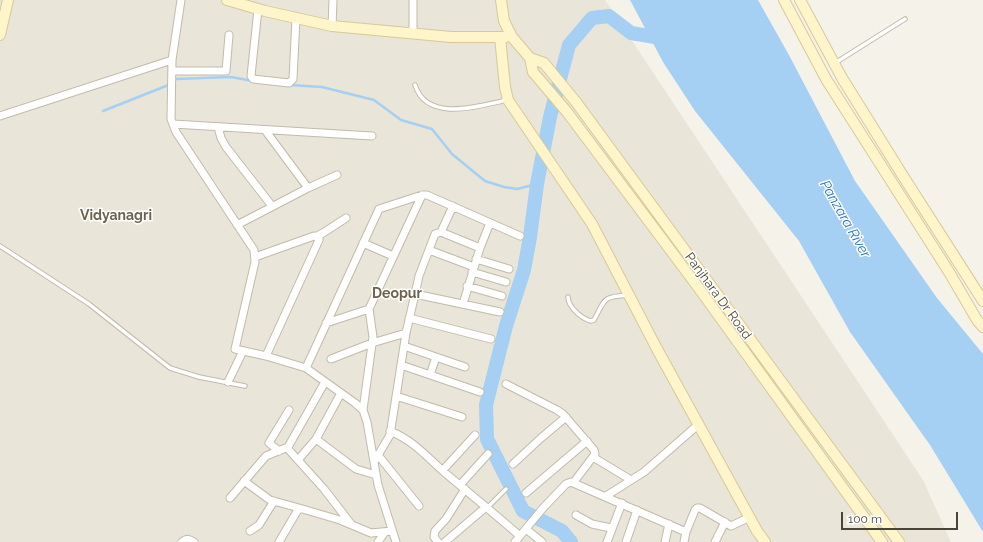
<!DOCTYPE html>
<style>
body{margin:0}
#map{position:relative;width:983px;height:542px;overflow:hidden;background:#f5f2ea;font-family:Raleway,sans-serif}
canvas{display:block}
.scale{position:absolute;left:841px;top:512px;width:117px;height:18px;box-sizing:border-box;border:2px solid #4a4438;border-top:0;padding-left:5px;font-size:12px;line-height:14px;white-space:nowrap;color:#4a4438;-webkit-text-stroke:3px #fff;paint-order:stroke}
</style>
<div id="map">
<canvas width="983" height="542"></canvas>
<div class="scale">100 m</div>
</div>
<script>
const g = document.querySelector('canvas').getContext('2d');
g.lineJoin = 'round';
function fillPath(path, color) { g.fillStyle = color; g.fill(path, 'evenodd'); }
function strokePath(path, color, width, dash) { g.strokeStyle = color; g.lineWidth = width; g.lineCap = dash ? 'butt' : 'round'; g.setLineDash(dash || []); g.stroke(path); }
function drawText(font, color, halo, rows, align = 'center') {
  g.font = font + ' Raleway,sans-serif'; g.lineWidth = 3; g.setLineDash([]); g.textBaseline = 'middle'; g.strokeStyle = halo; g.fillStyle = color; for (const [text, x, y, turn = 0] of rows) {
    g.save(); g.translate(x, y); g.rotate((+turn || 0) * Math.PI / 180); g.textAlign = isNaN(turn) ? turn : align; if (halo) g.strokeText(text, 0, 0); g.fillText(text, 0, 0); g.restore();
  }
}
fillPath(new Path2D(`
 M0,0H605L923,480L951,542H0Z`), '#e9e5d8');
fillPath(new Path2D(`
 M630,0H758L790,57L855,181L937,298L983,354V532L930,445L850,332L799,241L695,111L663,62Z`), '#a5cff3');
strokePath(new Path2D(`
 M290,85L322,87L374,100L401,120L432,129L452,154L485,181L504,187L517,189L537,184
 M103,111L166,86L176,79L231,77L253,81`), '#a5cff3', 2.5);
strokePath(new Path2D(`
 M571,542L562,531L523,511L487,439L486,405L506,326L524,270L530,237L537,184L550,117L569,45L592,18L609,16L631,33L667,39`), '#a5cff3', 14);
const lane = new Path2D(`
 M835,63L905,19
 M415,85C427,123 479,106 507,100
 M0,246L89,304L170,368L199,377L245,386
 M568,297C568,307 582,319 591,321L594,320C606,298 602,297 628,295
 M487,508L506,489`);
const street = new Path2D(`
 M181,0L172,60L171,119L176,132L254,250L255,262L235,349L266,356L306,368L355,403L363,410L367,422L378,485L396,542
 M258,9L251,76L253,79L289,83L293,79L296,18
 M332,26L333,0
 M413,33V0
 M172,71H226L229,35
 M0,116L172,60
 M173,124L372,136
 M218,127L221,138L226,147L272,206
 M265,130L308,188
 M237,225L308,188L337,175
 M441,232L453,206
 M317,236L323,233L346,218
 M363,243L393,256
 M429,250L474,267
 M255,257L314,236L319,238V240L266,356
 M476,259L509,269
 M472,272L506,282
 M467,286L502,296
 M415,294L500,312
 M463,304L480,248L490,223
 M409,318L491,339
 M326,323L369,309
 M404,346L465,367
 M331,359L372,343L406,333
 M401,365L480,392
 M306,368L379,209L422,195H427L520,236
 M430,375L436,357
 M228,382L243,351
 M325,382L288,447L289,450L324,489L351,524
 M506,384L557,410L563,414L594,450L595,454L574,482
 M396,396L462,417
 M363,410L373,337L369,309L422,195
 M390,431C414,441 426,456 444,472C469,493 495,514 520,536
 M316,439L356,469L376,475
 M279,451L269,443L289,410
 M378,455L419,506
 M593,457L631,480
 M298,460L316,439L341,393
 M374,462L390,435L406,333L415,294L419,276L435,234L441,232L480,248
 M513,464L541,438L566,417
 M443,470L475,435
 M244,481L270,500L299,508
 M460,485L488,454
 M526,493L587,441
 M606,496L644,472L699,424
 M230,498L266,456L288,447
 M576,515L592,524L611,528
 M526,529L542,542
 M250,531L259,525L274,501
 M686,532L695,510L697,508H700L731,526L750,517
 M182,542C187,538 189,539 194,542
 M279,542L299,508L340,520L371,533L392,531
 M378,542L385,532
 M438,542L434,537L435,531L446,519L465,489
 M445,542L486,507
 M515,542L543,508L566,484L571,482L686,532L684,542
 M607,542L622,503
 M626,542L637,510
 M665,542L669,524
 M715,542L725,522`);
const secondary = new Path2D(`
 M227,0L265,11L332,26L451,37H506
 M501,0L504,21L512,37L530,58L533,72L567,112L698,287L882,542
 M784,0L826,79L949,272L977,320L983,327
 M800,0L842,78L903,176L983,301
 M0,35L8,0
 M500,37L505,87L508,100L592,224L657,349L757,531L765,542
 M530,58L544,63L576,102L899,542`);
strokePath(lane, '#c1bbac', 5.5);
strokePath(street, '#c1bbac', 9);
strokePath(secondary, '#d7c999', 12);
strokePath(lane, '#fff', 3.5);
strokePath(street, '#fff', 7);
strokePath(secondary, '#fff5ca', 10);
drawText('13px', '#4a4438', '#fff', [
 ["Panjhara Dr Road",718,296,54]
]);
drawText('bold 14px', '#6d624e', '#fff', [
 ["Vidyanagri",116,216],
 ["Deopur",397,294]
]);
drawText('italic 14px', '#2c77bb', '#fff', [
 ["Panzara River",845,219,60]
]);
</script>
